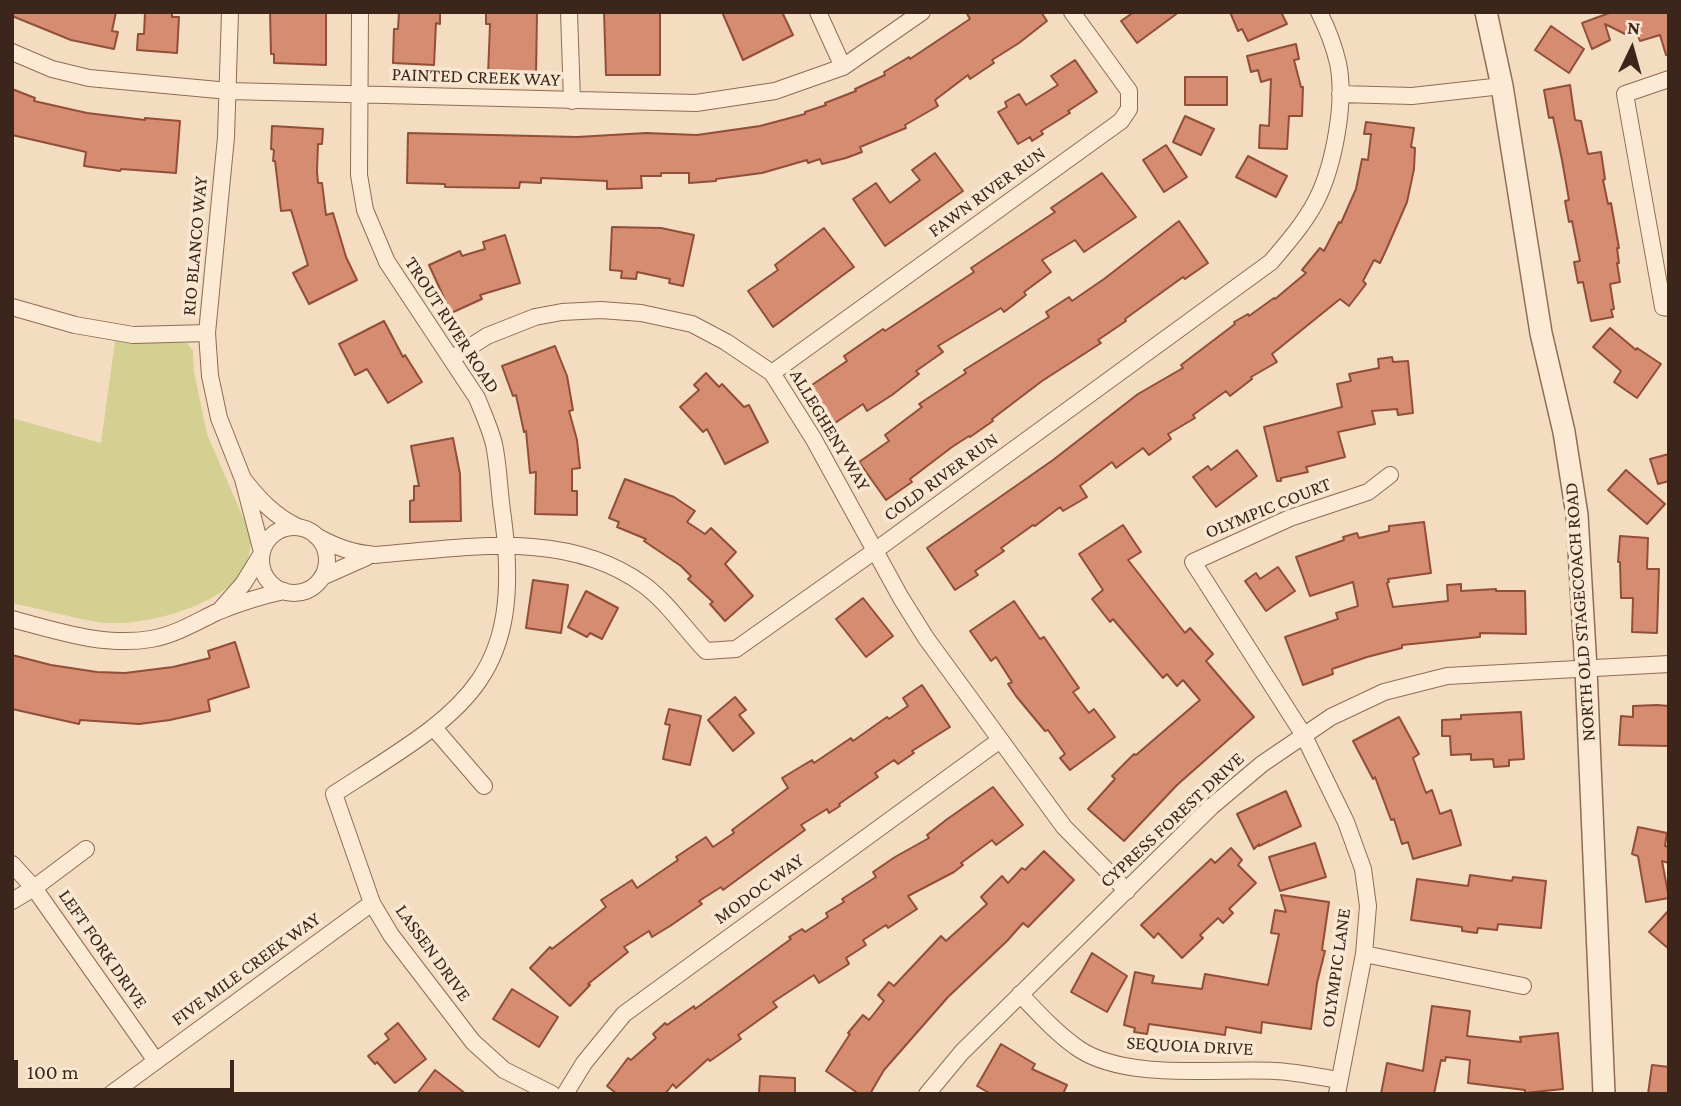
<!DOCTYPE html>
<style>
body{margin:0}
#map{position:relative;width:1681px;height:1106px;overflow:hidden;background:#f3dcc0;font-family:"Crimson Pro",serif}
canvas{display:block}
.frame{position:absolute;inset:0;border:14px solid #3c261c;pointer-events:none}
.north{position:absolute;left:1597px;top:14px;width:70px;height:70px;-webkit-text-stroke:5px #f9e7d1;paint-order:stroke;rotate:5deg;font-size:19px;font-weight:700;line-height:28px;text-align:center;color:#3c261c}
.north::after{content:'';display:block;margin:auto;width:24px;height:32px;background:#3c261c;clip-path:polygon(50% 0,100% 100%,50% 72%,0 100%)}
.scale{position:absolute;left:14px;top:1060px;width:220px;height:32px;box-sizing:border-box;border:4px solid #3c261c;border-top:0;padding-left:9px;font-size:21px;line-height:24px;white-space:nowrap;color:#3c261c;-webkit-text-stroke:5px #f9e7d1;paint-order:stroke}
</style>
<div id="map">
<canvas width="1681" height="1106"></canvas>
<div class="frame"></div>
<div class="north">N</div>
<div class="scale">100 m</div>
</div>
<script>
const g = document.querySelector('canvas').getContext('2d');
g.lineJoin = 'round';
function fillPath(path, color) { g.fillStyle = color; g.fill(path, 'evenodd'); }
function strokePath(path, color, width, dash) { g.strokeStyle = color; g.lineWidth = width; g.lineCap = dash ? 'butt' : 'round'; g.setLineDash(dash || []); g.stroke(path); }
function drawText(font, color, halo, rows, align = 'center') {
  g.font = font + ' "Crimson Pro",serif'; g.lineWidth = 7; g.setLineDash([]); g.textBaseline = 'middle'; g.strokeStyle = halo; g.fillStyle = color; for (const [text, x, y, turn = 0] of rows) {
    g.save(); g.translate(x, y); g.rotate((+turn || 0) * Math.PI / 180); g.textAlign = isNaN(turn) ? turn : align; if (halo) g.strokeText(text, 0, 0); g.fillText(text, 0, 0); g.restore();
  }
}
fillPath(new Path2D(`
 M115,341L187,343L193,351L194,372L207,434L251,536C251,550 248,566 239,577C210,609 139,628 97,622C69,617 40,609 12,603V418L101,443Z`), '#d3d092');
const building = new Path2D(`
 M12,12H116L112,31L118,32L114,49L71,40L12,16Z
 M145,12H172V17H179L177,53L137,50L138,34H144Z
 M270,12H326V65L274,63V54H271Z
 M399,12H440V24L436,23L434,65L393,63L394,29H398Z
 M486,12H537L536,77L488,75L490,24H486Z
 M604,12H660V75H606Z
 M722,12H782L793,35L743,60Z
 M966,12H1041L1047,21L1019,43L992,60L994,63L970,79L968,75L935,100L938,106L905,125L906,128L860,147L862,152L846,158L822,164L820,159L808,163L807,160L762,173L716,179V181L689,183V173H661V176H641L642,188L607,189V181L541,178V183L520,182L519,188L445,187V184L407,183L408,133L577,137L646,133L697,135L760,126L805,114V112L826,105L825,103L856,91L855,89L885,75L884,72L909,57L910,59L970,19Z
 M1134,12H1179L1137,43L1121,21Z
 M1230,12H1281L1287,24L1248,41L1242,29L1238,31Z
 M1612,12H1669V55H1666L1660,35L1640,41L1636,30L1625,34L1605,24L1610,40L1592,49L1582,23Z
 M1551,26L1584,49L1569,73L1535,50Z
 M1296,44L1299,59L1294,60L1301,87H1303L1302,116H1289L1287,149L1259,148L1260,125L1269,126L1271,79L1261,82L1258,70L1251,72L1247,56Z
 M1075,60L1097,92L1068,111L1070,113L1041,131L1043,134L1032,141L1030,137L1018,144L998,112L1007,107L1005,102L1019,94L1026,105L1058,85L1051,76Z
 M1185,77H1227V105H1185Z
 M1570,85L1575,120L1581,121L1588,154L1601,152L1605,179L1603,180L1608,204L1611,203L1619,248H1617L1619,263H1617L1620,282L1610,284L1614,309L1611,310L1613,317L1591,321L1583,282L1578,283L1574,262L1580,261L1572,221L1569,222L1565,201L1569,200L1562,160L1553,117L1549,118L1544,90Z
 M12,89L35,98L34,101L87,113L145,120V118L180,121L176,173L121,169L120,171L84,166L86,152L12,135Z
 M1185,116L1214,129L1201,155L1173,142Z
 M1366,122L1414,128L1411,147L1415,148L1414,169L1407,202L1387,248L1380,263L1374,260L1363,281L1366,284L1349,306L1340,299L1272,354L1277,362L1251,377L1252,379L1230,396L1226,391L1193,415L1195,418L1168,434L1171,439L1149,455L1143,448L1116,468L1112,462L1080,486L1087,497L1063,511L1060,507L1035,526L1033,525L1001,548L1004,551L975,571L978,575L955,590L927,548L1053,460L1138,394L1183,368L1181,365L1235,324L1234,322L1248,314L1249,316L1274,298L1275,299L1306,273L1302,270L1320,248L1324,251L1339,222L1341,223L1356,189L1362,159L1368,160L1371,134H1364Z
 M272,126L323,129L322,144H318L317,171L318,183H322L326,215L333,213L346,257L357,280L309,304L293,273L308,265L291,210L281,211L275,161H273L274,150L271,149Z
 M1166,145L1187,177L1164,192L1143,160Z
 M935,153L963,191L885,246L853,199L876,183L890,203L920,180L912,170Z
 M1248,156L1287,176L1276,197L1236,177Z
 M1102,173L1136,217L1084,252L1075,240L1042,260L1051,272L1024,292L1026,295L1004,312L1001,308L938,346L943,352L916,371L919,374L892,395L867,411L863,404L835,423L809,387L847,361L844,356L883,329L885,331L974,272L971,268L1055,212L1051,208Z
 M1179,221L1208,263L1185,279L1183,277L1125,319L1126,321L1098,340L1101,343L1042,381L992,419L993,421L970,437L969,436L952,447L910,479L912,482L886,500L859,462L889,441L885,435L922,407L919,404L966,373L964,370L1049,317L1046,312L1069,297L1072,301L1104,279Z
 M612,227L661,228L694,235L683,286L669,283L670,279L637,272L636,279L621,278L622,271L610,270Z
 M824,228L854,267L773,327L748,291L778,270L775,265Z
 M505,235L520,283L480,295L482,299L451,313L429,265L460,251L462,256L485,249L483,242Z
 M384,321L403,357L405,355L422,382L388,403L367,369L355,375L339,344Z
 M1610,328L1636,350L1637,348L1661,364L1637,398L1614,382L1621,371L1593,347Z
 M555,346L567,376L573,410L569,411L577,440L580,468L572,469V491H577V515L535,514L536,472L530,473L526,431L524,432L516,395L513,396L502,366Z
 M1392,357L1393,362L1408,361L1413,413L1398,415L1397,409L1372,411L1375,424L1338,432L1345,457L1306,467L1308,472L1281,478V481H1277L1264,427L1342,407L1337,384L1351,381L1349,374L1379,368L1378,359Z
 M706,373L719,387L722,384L744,407L749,405L768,442L725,464L707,429L703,432L680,407L699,390L694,385Z
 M453,438L460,474L461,521L410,522V501L414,500V486H419L411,446Z
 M1237,450L1257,476L1216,507L1193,477L1208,466L1211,470Z
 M1669,454V481L1658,484L1650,459Z
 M1626,470L1665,504L1647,524L1608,490Z
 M625,479L674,497L695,511L687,522L705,534L711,528L736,552L725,564L753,596L725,621L710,604L713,602L688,579L691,576L681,566L644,541L646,539L617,527L619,522L609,518Z
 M1424,522L1431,573L1388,579L1389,582L1387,583L1393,607L1448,601L1447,585L1461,584V591L1496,589V591H1525L1526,634L1480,633V637L1402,645V648L1367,657L1332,669L1333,674L1303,685L1285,637L1338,619L1336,613L1358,606L1353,582L1310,596L1296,557L1344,540L1343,537L1357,533L1359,538L1389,531V526Z
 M1123,525L1141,552L1128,560L1185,633L1190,628L1213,654L1206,661L1254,717L1177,785L1124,841L1088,809L1115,779L1112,776L1134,754L1136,755L1200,700L1183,680L1177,686L1167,674L1163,678L1113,619L1110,622L1092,599L1103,590L1079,554Z
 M1620,536L1648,538L1647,569H1659L1657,633L1632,632L1633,598H1621L1620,562H1618Z
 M1278,567L1295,591L1266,611L1245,581L1256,573L1260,579Z
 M533,580L568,585L561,633L526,628Z
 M586,591L618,608L602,639L590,633L587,637L568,627Z
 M863,598L893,636L866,657L836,619Z
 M1014,601L1040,639L1044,637L1079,688L1073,692L1089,713L1094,709L1115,737L1070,770L1060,758L1065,754L1048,730L1045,731L1016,696L1008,684L1012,682L996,657L991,661L970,631Z
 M235,642L249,687L208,700L210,711L170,720L139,724L80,720L79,724L12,709V655L51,665L97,672L125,673L173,667L210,658L208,651Z
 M922,685L950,727L912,751L914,753L898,764L894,760L875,773L878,777L839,804L840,806L829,813L827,809L801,825L805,830L723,890L721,887L699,901L702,904L670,926L652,937L649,931L624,947L628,952L588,984L590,985L570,1006L530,968L550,947L552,949L606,907L601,900L632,880L637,888L678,860L676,857L706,837L713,847L734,833L732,830L788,788L782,778L812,760L814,763L851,738L853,741L887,717L889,719L908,706L903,698Z
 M735,697L746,710L739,715L754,733L733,751L708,720Z
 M1657,705L1669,706V746L1619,745L1621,716L1633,717V706Z
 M669,709L701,716L690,765L663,759L670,725L665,724Z
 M1521,712L1524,759L1509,760V766L1494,767L1493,759L1471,760V754L1451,755L1450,736H1442V720L1461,719V715Z
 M1399,717L1419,754L1413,758L1426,793L1432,790L1440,814L1451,810L1461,845L1413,859L1408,842L1402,844L1394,819L1391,820L1375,777L1373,779L1353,741Z
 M993,787L1023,825L996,845L992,840L961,863L963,865L954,872L908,896L917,909L888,928L886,925L863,940L866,945L846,958L849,964L819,983L814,975L773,1002L777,1007L738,1035L741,1039L710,1061L708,1059L676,1088L673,1084L665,1094H617L607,1086L628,1058L631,1060L656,1038L653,1034L665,1023L667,1025L694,1006L695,1009L791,939L789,937L802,929L805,932L828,917L826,913L844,902L842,899L876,877L873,872L895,857L929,838L927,835L946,820Z
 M1286,791L1301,826L1259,846V844L1254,849L1237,814Z
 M1638,827L1667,833L1665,846L1669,847V863L1662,861L1669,898L1646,902L1638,856L1632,854Z
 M1315,843L1326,877L1280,891L1269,857Z
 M1231,848L1242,860L1238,865L1256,883L1229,909L1233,913L1223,923L1218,918L1200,935L1203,938L1182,958L1158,933L1154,938L1141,925L1195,874L1211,859L1215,863Z
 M1044,851L1074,880L1028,927L1023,923L1007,941L948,997L884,1070L870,1094H859L826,1071L850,1034L848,1033L863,1015L869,1020L884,1001L878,995L889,982L894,986L941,936L946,941L987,904L981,897L1002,876L1008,883L1022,868L1025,870Z
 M1470,875L1512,881L1513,877L1546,881L1541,928L1498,924L1497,930L1478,928L1477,933L1462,931V927L1411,920L1417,879L1468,886Z
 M1281,895L1329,902L1322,950L1325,951L1317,983L1311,1029L1262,1022L1261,1033L1226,1027L1225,1035L1149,1024L1147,1034L1134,1032L1135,1028L1124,1025L1135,972L1154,976L1152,983L1202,989L1205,974L1268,985L1279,934L1271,933L1275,910L1286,912Z
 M1669,910V949L1649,932Z
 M1092,953L1127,976L1107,1012L1071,992Z
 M512,989L558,1017L539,1047L493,1019Z
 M1432,1006L1470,1011L1467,1036L1521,1042L1520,1037L1558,1033L1563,1089L1525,1093V1090L1468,1083L1470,1060L1446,1057L1445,1061L1441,1060L1434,1094H1381L1387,1063L1423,1071Z
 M398,1023L426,1059L395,1083L377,1062L375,1064L368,1056L389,1039L385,1034Z
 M1001,1044L1035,1064L1032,1069L1067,1085L1063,1094H991L977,1086Z
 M1652,1065L1669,1067V1094H1648Z
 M435,1070L466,1094H417Z
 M760,1076L795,1078V1094H759Z`);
fillPath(building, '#d68c71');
strokePath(building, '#914e38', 2);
const minor = new Path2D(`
 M230,12L226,137L207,333L210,376L219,418L243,479
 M360,12L359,175L365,210L387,262L477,398C483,413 490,428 494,444C499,468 499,493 503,518C525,684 459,713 334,794L372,903L391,935L473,1042L504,1070L552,1094
 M569,12L572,101
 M818,12L843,67
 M12,52L52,69L89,78L229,91L696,103L775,91L843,67L922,12
 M1669,79L1625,94L1663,307L1669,308
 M1340,94L1412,96L1502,86
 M12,307L75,325L133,335L207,333
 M451,359L487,336L535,317L562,312L601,310L641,313L692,324L726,342L772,373L813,438L901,598L926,638L1064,827L1127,891
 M772,373L1121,121L1129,109V91L1072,12
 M261 560a33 33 0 1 1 66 0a33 33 0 1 1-66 0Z
 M316,536C336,547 352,553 375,555C464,548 566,528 644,585C668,603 685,629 706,651L736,649L876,550L1271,262C1287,243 1304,224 1316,201C1334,166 1346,102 1338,63C1334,46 1327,28 1319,12
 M262,552L243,479C259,499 274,516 298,527
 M322,577L367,557
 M221,609L243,584L261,555
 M12,619C57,631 104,647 151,639C175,635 196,622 217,612C239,603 261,596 284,591
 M434,728L484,786
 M12,864L34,888L156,1061
 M12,901L34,888L86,849
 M1364,954L1523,986
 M1020,994C1038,1013 1057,1034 1079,1049C1127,1081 1219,1068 1275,1071C1297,1072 1318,1077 1339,1080
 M111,1094L372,903
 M565,1094L584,1063L624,1014L1000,740
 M927,1094L962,1052L1211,807L1262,764L1331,717L1384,692L1447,676L1669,664
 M1337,1094L1364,954L1368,906L1363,869L1346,822L1303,734L1193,562L1290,518L1368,492L1390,475`);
const tertiary = new Path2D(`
 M1486,12L1502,86L1541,333L1564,432L1577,515L1586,669L1604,1094`);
strokePath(minor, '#8f6b55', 18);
strokePath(tertiary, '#8f6b55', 24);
strokePath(minor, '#fdead4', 16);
strokePath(tertiary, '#fdead4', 21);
drawText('19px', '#3c261c', '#f9e7d1', [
 ["PAINTED CREEK WAY",476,77,2],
 ["FAWN RIVER RUN",987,192,-36],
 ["RIO BLANCO WAY",195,246,-85],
 ["TROUT RIVER ROAD",452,325,57],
 ["ALLEGHENY WAY",830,430,59],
 ["COLD RIVER RUN",941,477,-36],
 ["OLYMPIC COURT",1268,508,-22],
 ["NORTH OLD STAGECOACH ROAD",1580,612,-94],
 ["CYPRESS FOREST DRIVE",1172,820,-43],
 ["MODOC WAY",759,889,-36],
 ["LEFT FORK DRIVE",103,949,55],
 ["LASSEN DRIVE",433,953,54],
 ["OLYMPIC LANE",1336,968,-82],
 ["FIVE MILE CREEK WAY",246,969,-36],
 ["SEQUOIA DRIVE",1190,1046,3]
]);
</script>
